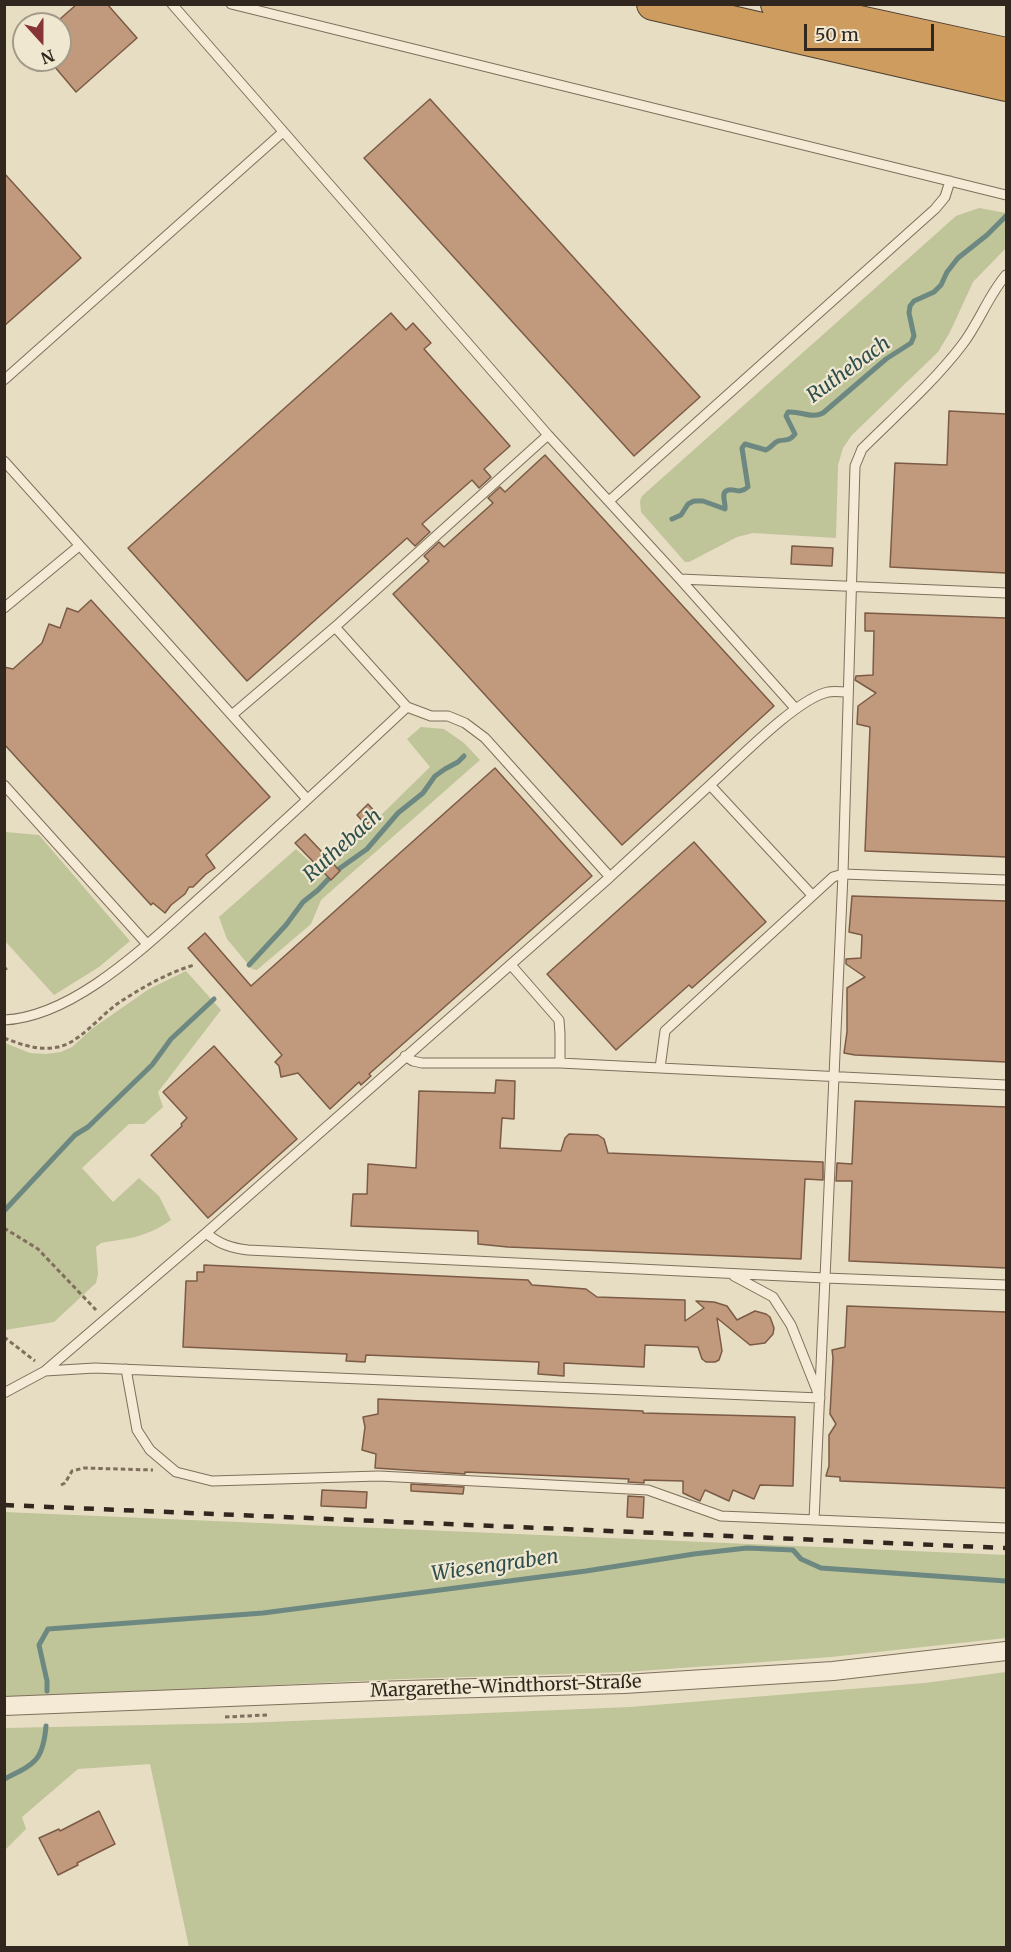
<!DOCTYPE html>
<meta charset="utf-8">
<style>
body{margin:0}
#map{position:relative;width:1011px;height:1952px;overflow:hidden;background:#e7ddc3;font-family:Merriweather,serif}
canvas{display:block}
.frame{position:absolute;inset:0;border:6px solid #31271e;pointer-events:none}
.north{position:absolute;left:12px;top:12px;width:60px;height:60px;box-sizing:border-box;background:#f0e7d1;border:2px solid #a49a89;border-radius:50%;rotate:159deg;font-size:16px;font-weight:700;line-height:24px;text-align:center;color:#31271e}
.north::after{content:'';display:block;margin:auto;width:21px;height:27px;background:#863435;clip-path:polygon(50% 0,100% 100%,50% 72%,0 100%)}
.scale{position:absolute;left:804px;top:24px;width:130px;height:27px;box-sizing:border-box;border:3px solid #31271e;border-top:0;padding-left:8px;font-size:18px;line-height:21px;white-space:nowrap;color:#31271e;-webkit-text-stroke:4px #f0e7d1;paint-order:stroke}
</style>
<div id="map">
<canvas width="1011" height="1952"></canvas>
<div class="frame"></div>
<div class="north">N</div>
<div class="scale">50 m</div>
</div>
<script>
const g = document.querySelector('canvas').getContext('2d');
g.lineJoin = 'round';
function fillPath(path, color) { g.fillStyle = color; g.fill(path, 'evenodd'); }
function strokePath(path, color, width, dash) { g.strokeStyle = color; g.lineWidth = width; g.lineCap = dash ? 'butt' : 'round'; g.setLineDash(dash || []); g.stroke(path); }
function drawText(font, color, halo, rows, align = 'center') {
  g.font = font + ' Merriweather,serif'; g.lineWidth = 4.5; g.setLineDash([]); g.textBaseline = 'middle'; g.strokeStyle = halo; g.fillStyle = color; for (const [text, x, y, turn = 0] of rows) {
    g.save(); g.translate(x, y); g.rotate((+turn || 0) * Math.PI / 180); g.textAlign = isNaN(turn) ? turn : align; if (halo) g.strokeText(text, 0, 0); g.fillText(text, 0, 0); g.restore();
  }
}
fillPath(new Path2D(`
 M979,208L1006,213V248L973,282L950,332L938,352L852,435L843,448L838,465L836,538L753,533L737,537L689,562H685L641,512L640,501L642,496L956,216Z
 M421,727L444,729L464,743L480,760L321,900L311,924L257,970L252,969L227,939L219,917L296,849L322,873L430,767L407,739Z
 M5,832L39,835L130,941L99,967L54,995L5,941Z
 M186,971L221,1010L158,1092L163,1107L144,1124H129L82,1168L113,1202L139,1178L159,1196L171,1220C145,1238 130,1238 101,1243L96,1247L98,1274L96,1283L54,1322L5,1330V1043L30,1053L46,1054L61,1052L72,1047L93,1028L149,989Z
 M4,1512L1006,1555V1638L831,1657L626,1672L401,1679L5,1698Z
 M1006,1672V1947H189L150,1764L78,1769L22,1817L26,1829L5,1850V1728L245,1723L630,1707L925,1683Z`), '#bfc499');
strokePath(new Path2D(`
 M672,519L681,515L688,504L694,501H703L725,509C726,504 721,494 726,491C732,486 738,496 748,487L742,448L745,444L766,450C771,448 773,443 778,441C786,439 789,442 795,434L786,416L788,412C802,411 811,419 823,413L886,359L911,343L914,336L909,313L910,306L914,301L934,292L941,285L947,272L958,258L987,235L1006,216
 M249,965L286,925L303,902L318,890L336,871L367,849L398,813L423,793L435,776L445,769L458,762L464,756
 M4,1211L75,1135L88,1127L152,1065L171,1039L214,999
 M47,1691V1681L39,1645L48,1629L263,1613L586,1571L694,1554L747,1548L793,1550L801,1559L821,1568L1006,1581
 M4,1779C35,1764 43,1761 46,1726`), '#6d8881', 5);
const building = new Path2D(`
 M77,4H107L137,38L76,92L49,60H60V19Z
 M430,99L700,397L634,456L364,158Z
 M4,173L81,258L4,326Z
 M391,313L406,330L413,323L431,343L424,349L510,446L484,469L491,477L479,488L472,480L422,524L430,532L415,546L407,538L247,681L128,548Z
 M949,411L1006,414V573L890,567L895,463L947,465Z
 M545,455L774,706L622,845L393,594L429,561L424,556L439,542L444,547L493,503L488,498L500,487L505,492Z
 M792,546L833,548L832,566L791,564Z
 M91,600L270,797L206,855L215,868L206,874L193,887H189L185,894L171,905L165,913L153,903L151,905L4,744V667L13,669L42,643L49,624L60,628L67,608L78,612Z
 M865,613L1006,618V857L865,851L870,727L857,724L858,706L876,693L855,680L856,676L873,675L874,631H865Z
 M495,768L592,876L369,1074L371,1076L361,1085L359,1082L330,1109L298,1073L281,1077L279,1066L275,1062L282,1055L188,948L205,933L251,986Z
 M368,804L377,814L366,825L357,815Z
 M305,834L340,871L331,880L295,843Z
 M694,842L766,922L692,988L689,985L616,1050L547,974Z
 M852,896L1006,901V1062L855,1055L844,1053L847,1032V988L865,977L846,964V959L861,958L862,935L849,932Z
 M214,1046L297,1139L208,1218L151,1155L182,1126L181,1124L187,1118L163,1092Z
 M496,1080L515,1081L514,1119L502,1118L500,1148L561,1151L565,1138L569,1134L598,1135L604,1139L608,1153L823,1162V1180L805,1179L801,1259L508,1247L478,1244V1231L351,1226L353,1194H367L368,1164L416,1168L419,1091L495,1093Z
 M855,1101L1006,1107V1268L849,1261L852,1181H836L837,1163L852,1164Z
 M204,1265L528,1280L532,1285L586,1289L597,1297L685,1300V1321L704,1308L696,1301L714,1302L727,1306L737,1320L755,1311L766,1314L770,1317L774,1328L773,1334L765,1343L750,1345L717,1318L722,1351L719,1360L715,1362H706L702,1359L698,1347L645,1345L644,1367L564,1363V1376L538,1374L539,1362L366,1355L365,1362L346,1361L347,1354L183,1347L186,1281H197V1272H204Z
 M847,1306L1006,1312V1488L840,1481V1477L826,1476L829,1466V1435L836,1424L830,1414L833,1358L832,1350L845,1347Z
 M378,1399L643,1411V1413L795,1417L793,1486L760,1485L754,1499L733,1490L729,1501L705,1490L700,1501L683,1493V1481L644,1480V1483L628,1482L629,1479L465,1472V1474L375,1468L376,1454L362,1450L365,1427L363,1417L378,1414Z
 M411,1484L464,1487L463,1494L411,1491Z
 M322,1490L367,1492L366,1508L321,1506Z
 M628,1496L644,1497L643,1518L627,1517Z
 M99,1811L115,1844L77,1863L78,1865L58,1875L39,1838L59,1829L60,1831Z`);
fillPath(building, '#c1997d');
strokePath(building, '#7b5b45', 1.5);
const service = new Path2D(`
 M172,4L548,435L680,579L795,708
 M231,4L1006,195
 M4,380L283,132
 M4,461L307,799
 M609,501L935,209L945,197L950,181
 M680,579L1006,593
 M4,608L79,546
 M335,627L407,707
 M232,715L335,627L548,435
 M4,785L147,944
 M710,785C737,761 796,699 828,692C834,691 841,692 847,692
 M610,877L710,785L812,895
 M1006,880L843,874L833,877L665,1031L660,1068L1006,1085
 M511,965L559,1020L560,1034V1063
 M4,1020C70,1017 138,953 185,911C214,885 244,858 273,831C318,790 362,749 407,707L431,716H448L465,723L485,738L610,877L206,1233L45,1371
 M405,1056L413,1061L422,1063H560L660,1068
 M206,1233C219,1244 231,1248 248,1250L825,1278L843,874L855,466L862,449C896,415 933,383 962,345C979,323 988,296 1006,275
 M126,1369L137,1430L150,1450L176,1472L212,1481L379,1476L648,1490L721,1516L1006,1528
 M4,1393L45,1371L95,1368L820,1398L791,1325L773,1297L734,1276
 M814,1520L825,1278L1006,1285`);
const minor = new Path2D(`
 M4,1706L405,1690L624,1684L833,1671L1006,1651`);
const motorway = new Path2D(`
 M653,4L1006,85
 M777,4L1006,54`);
strokePath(service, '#7f6f5c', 11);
strokePath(minor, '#7f6f5c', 20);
strokePath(motorway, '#4e3e30', 34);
strokePath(new Path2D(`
 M4,970L7,968
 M4,1038C23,1045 38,1051 58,1047C79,1043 99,1017 117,1004C141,988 167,973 194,965
 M4,1228L38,1249L96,1310
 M4,1337L35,1361
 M61,1485L65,1483L72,1471L84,1468L153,1470
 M225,1717L267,1715`), '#7f6f5c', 3, [4.5, 3]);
strokePath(service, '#f4ead5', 9);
strokePath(minor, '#f4ead5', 18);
strokePath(motorway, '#cd9c5e', 32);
strokePath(new Path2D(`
 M4,1505L1006,1548`), '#31271e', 4.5, [10, 10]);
drawText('18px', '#31271e', '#f0e7d1', [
 ["Margarethe-Windthorst-Straße",506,1687,-2]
]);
drawText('italic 20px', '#2f4f4d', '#f0e7d1', [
 ["Ruthebach",849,370,-36],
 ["Ruthebach",343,846,-42],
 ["Wiesengraben",495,1566,-8]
]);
</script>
